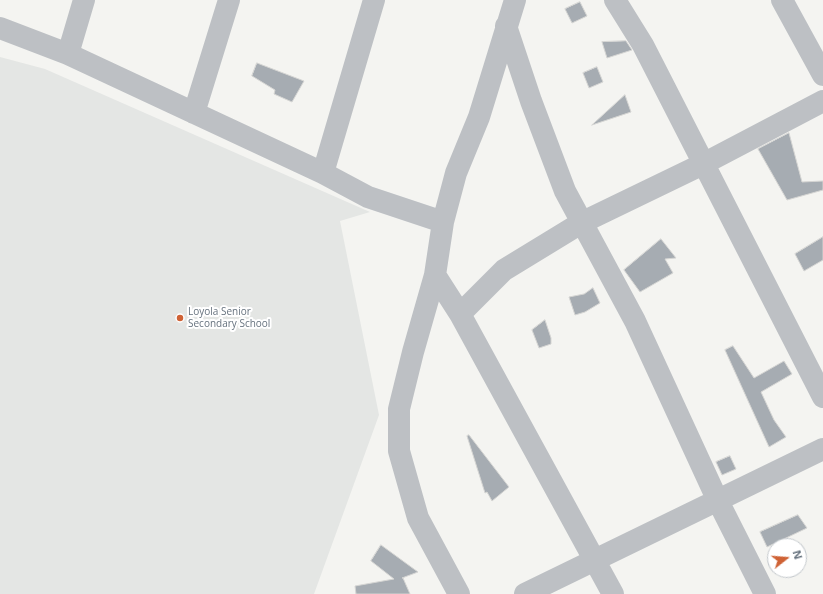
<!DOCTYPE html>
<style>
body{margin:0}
#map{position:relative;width:823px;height:594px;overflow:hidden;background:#f4f4f1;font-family:"Open Sans",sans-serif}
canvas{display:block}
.north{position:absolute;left:767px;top:538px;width:40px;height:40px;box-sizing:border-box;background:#fff;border:1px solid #c2c7cb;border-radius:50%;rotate:73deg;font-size:11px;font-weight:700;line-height:16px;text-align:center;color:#66727e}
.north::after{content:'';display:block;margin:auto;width:14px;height:18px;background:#cf6235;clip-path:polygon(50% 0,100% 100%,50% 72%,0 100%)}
</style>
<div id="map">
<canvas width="823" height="594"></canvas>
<div class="north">N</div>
</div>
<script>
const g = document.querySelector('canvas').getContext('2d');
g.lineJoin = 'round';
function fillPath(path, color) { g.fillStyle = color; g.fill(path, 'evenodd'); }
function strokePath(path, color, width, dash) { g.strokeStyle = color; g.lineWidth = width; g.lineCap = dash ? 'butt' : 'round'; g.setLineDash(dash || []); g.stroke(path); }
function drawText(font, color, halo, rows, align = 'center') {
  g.font = font + ' "Open Sans",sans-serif'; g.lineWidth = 4; g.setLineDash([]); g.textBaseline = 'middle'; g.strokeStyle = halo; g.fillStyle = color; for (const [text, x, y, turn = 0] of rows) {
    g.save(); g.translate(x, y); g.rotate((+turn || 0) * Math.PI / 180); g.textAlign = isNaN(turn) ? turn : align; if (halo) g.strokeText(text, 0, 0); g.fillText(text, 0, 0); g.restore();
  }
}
fillPath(new Path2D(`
 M0,57L45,69L370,212L340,221L379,415L314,594H0Z`), '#e4e6e4');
const building = new Path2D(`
 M580,2L587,16L572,23L565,9Z
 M626,41L632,50L607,58L602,42Z
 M257,63L304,81L292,102L274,94L275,90L252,76Z
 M597,67L603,82L589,88L583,73Z
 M625,95L631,112L592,125Z
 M789,133L802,182L823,181V190L787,200L758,149Z
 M823,237V260L804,271L795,254Z
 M661,239L676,258L665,259L673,273L640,292L624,270Z
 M593,288L600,303L585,312L575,315L569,297L584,294Z
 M545,320L551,338V344L539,348L532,330Z
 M733,346L754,378L784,361L792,374L761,392L774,420L786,437L769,447L725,350Z
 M469,435L509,487L492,501L487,492L485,493L467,436Z
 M730,456L736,469L722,475L716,462Z
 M798,515L807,528L767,547L760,532Z
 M381,545L418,572L402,578H403L410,594H356L355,586L394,579L371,561Z`);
fillPath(building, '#a6acb2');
strokePath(building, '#d5d5d3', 1);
strokePath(new Path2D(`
 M615,0L643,45L823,397
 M782,0L823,75
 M506,26L531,101L565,191L635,321L717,499L765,594
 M0,28L68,54L323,173L368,197L443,222L456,173L479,117L515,0
 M68,54L84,0
 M194,113L229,0
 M323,173L374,0
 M443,222L435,275L413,352L399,409V451L418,518L459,594
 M435,275L460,314L613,594
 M460,314L504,270L581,223L703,164L823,101
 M525,594L823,449`), '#bdc0c4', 22);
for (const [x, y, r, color] of [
 [180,318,4,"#cf6235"]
]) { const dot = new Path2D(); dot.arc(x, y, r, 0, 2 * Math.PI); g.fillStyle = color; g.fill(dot); strokePath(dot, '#fff', 1.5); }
drawText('10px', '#66727e', '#fff', [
 ["Loyola Senior",188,312],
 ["Secondary School",188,324]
], 'left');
</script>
